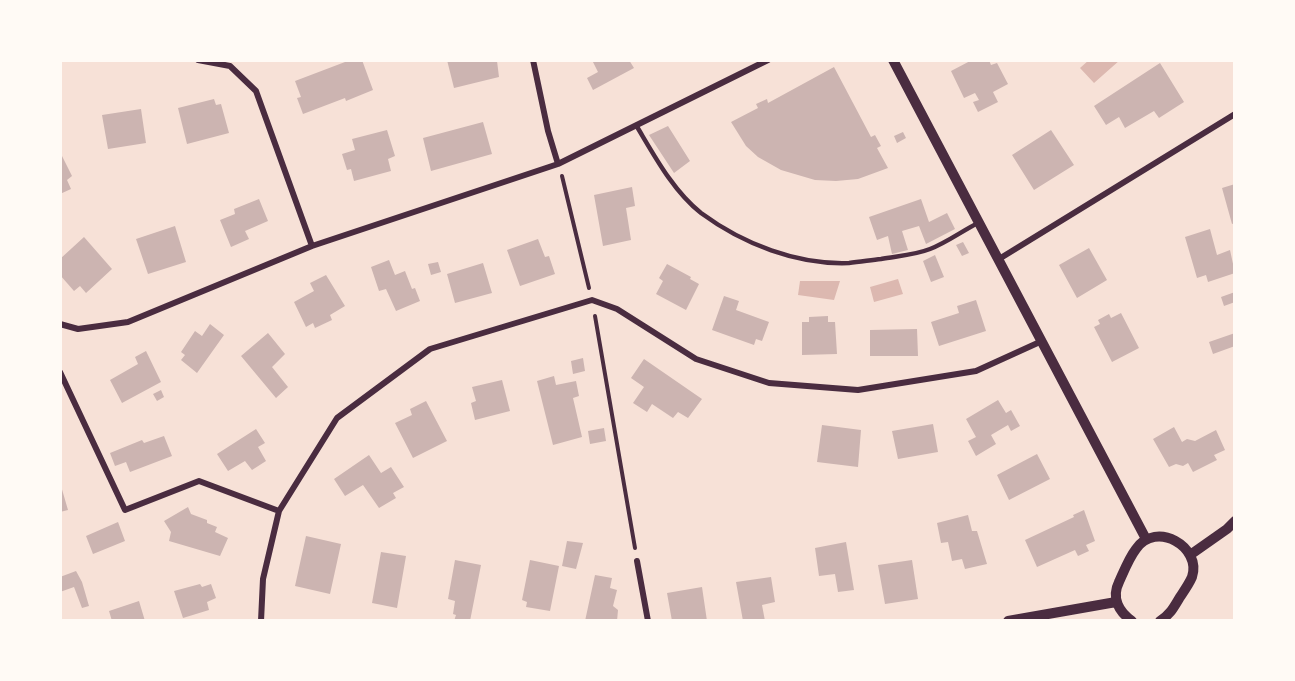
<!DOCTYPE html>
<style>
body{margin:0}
#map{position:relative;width:1295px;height:681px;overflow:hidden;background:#f7e1d7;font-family:Karla,sans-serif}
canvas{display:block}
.frame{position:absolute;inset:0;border:62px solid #fffaf5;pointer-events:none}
</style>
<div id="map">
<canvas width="1295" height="681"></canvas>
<div class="frame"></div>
</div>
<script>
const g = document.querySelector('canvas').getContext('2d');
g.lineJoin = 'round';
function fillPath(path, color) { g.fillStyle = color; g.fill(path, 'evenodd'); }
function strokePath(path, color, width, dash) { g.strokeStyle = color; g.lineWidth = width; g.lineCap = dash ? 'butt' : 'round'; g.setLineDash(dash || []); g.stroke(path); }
fillPath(new Path2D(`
 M1089,60H1120L1094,83L1080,68Z
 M898,279L903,294L874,302L870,287Z
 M800,281H840L834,300L798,295Z`), '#dcb8b0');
fillPath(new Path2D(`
 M344,60H362L373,90L346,101L345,98L303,114L297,98L301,97L295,81L345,62Z
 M447,60L497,61L499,77L454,88Z
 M592,60H629L634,68L593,90L587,78L598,72Z
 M972,60H989L991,65L997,63L1008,84L993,92L998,102L978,112L973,102L979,100L975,93L964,98L951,71Z
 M1160,63L1184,102L1159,118L1154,111L1125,128L1119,117L1106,125L1094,106Z
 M834,67L871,137L875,135L881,146L877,148L888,168L858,179L836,181L815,180L781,170L758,157L746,146L731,122L758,108L756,104L767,99L768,103Z
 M214,99L216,105L221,104L229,133L187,144L178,108Z
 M141,109L146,143L108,149L102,115Z
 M483,122L492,154L431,171L423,138Z
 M668,126L690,161L674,173L649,135Z
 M387,130L395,156L388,159L391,171L354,181L351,169L347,170L342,154L355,150L352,139Z
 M1051,130L1074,165L1034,190L1012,155Z
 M903,132L906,138L897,143L894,136Z
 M60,152L72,176L67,180L71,189L60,194Z
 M1235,184V223L1232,224L1222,188Z
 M632,187L635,206L626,208L631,240L603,246L594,195Z
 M259,199L268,221L245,231L249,239L231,247L220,220L235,214L234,209Z
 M921,199L929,222L947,213L955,229L926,244L919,226L902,231L908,250L892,254L888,236L877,240L869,217Z
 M175,226L186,262L148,274L136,239Z
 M1210,229L1217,255L1230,250L1235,273L1208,282L1206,275L1197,278L1185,237Z
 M84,237L112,269L86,293L80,286L74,291L60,275V259Z
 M538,239L545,257L549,256L555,274L520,286L507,250Z
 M963,242L969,253L962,256L956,245Z
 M1089,248L1107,280L1077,298L1059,265Z
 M935,255L944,277L931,282L923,261Z
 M389,260L395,275L405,271L412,289L415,288L420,301L396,311L386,289L379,291L371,267Z
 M438,262L441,272L431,275L428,264Z
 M483,263L492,293L455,303L447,274Z
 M667,264L691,277L690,279L699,284L686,310L656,294L663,281L659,278Z
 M326,275L345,306L330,315L332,320L315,328L313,323L306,327L294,302L314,291L310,283Z
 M1235,292V302L1224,306L1221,297Z
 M724,296L739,301L736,310L769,322L762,341L756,339L754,345L712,330Z
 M976,300L986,331L939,346L931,322L959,313L957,306Z
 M1121,313L1139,348L1112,362L1094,327L1100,324L1098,320L1109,314L1111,318Z
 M828,316V322H835L837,354L802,355V322H809V317Z
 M210,324L224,335L197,373L181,360L185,355L181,352L195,331L202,336Z
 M917,329L918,356H870V330Z
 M268,333L285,354L272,367L288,387L276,398L241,356Z
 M1235,333V346L1213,354L1209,342Z
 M146,351L161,382L122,403L110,380L138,364L135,357Z
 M583,358L585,371L573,374L571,361Z
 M644,359L702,399L688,418L678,412L673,418L652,404L647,412L633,403L644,387L631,378Z
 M554,376L556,385L576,381L579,396L573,398L582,437L553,445L537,381Z
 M502,380L510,411L475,420L471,403L476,401L472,387Z
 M161,390L164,397L157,401L153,394Z
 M998,400L1006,413L1011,410L1020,426L1011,431L1008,425L991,435L996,444L976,456L968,441L976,437L966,419Z
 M426,401L447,441L413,458L395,423L412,415L410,409Z
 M933,424L938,452L898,459L892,431Z
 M822,425L861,430L858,467L817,462Z
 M1174,427L1182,442L1187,439L1195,441L1216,430L1225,450L1214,455L1217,460L1193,472L1188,463L1183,466L1176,464L1169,467L1153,439Z
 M604,428L606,441L590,444L588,431Z
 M256,429L265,443L258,447L266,461L252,470L245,461L228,471L217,454Z
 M164,436L172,456L130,472L126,462L115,466L110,453L142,440L144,443Z
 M1037,454L1050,479L1009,500L997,475Z
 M369,455L381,473L391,467L404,487L393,493L396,498L379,508L363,485L345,496L334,479Z
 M61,486L68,510L60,512V487Z
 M188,507L191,514L207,520V523L217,527L215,532L228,538L220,556L169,541L171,532L164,521Z
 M1084,510L1095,541L1086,545L1089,551L1078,556L1075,550L1037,567L1025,540L1074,517L1073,515Z
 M968,515L972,531H977L987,564L965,569L962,559L952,561L948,542L941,543L937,523Z
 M118,522L125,541L93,554L86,536Z
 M306,536L341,544L330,594L295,586Z
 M567,541L583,543L576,569L562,566Z
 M846,542L854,590L838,592L835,574L819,576L815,548Z
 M381,552L406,556L397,608L372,603Z
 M455,560L481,565L470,621H454L456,615L453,614L455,601L448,599Z
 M530,560L559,566L550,611L526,607L527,602L522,600Z
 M912,560L918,599L885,604L878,565Z
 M76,571L82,582L89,606L82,608L74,587L60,592V577Z
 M595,575L612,578L610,588L617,590L613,606L618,610L617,621H585Z
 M771,577L775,602L762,605L765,621H743L736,582Z
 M200,584L202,587L211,584L216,598L207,602L209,610L183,618L174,591Z
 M702,587L707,621H672L667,593Z
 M139,601L145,621H112L109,611Z`), '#ccb4b1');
strokePath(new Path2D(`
 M562,176L589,288
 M595,316L635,548`), '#4a2c40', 4);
strokePath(new Path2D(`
 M636,125C654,155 673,191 701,213C743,244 797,265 849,263C860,262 871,260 881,259C897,256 915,255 930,249C946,243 962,231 978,223`), '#4a2c40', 4.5);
strokePath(new Path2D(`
 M198,60L230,66L256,91L312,246
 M533,60L548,131L558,164
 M999,259L1235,114
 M60,324L78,329L128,322L312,246L558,164L768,60
 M60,372L125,510L199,481L279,511
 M637,561L648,621
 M261,621L263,579L279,511L337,418L430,349L592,300L617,309L696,359L769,383L858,390L976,371L1042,341`), '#4a2c40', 6);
strokePath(new Path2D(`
 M893,60L1146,539
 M1190,555L1227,529L1235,521
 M1008,621L1116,602
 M1132,621C1119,612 1111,598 1119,582C1124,571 1129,558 1136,549C1156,520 1202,547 1192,577C1189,584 1184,591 1180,597C1174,607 1170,615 1160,621`), '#4a2c40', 10);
</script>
